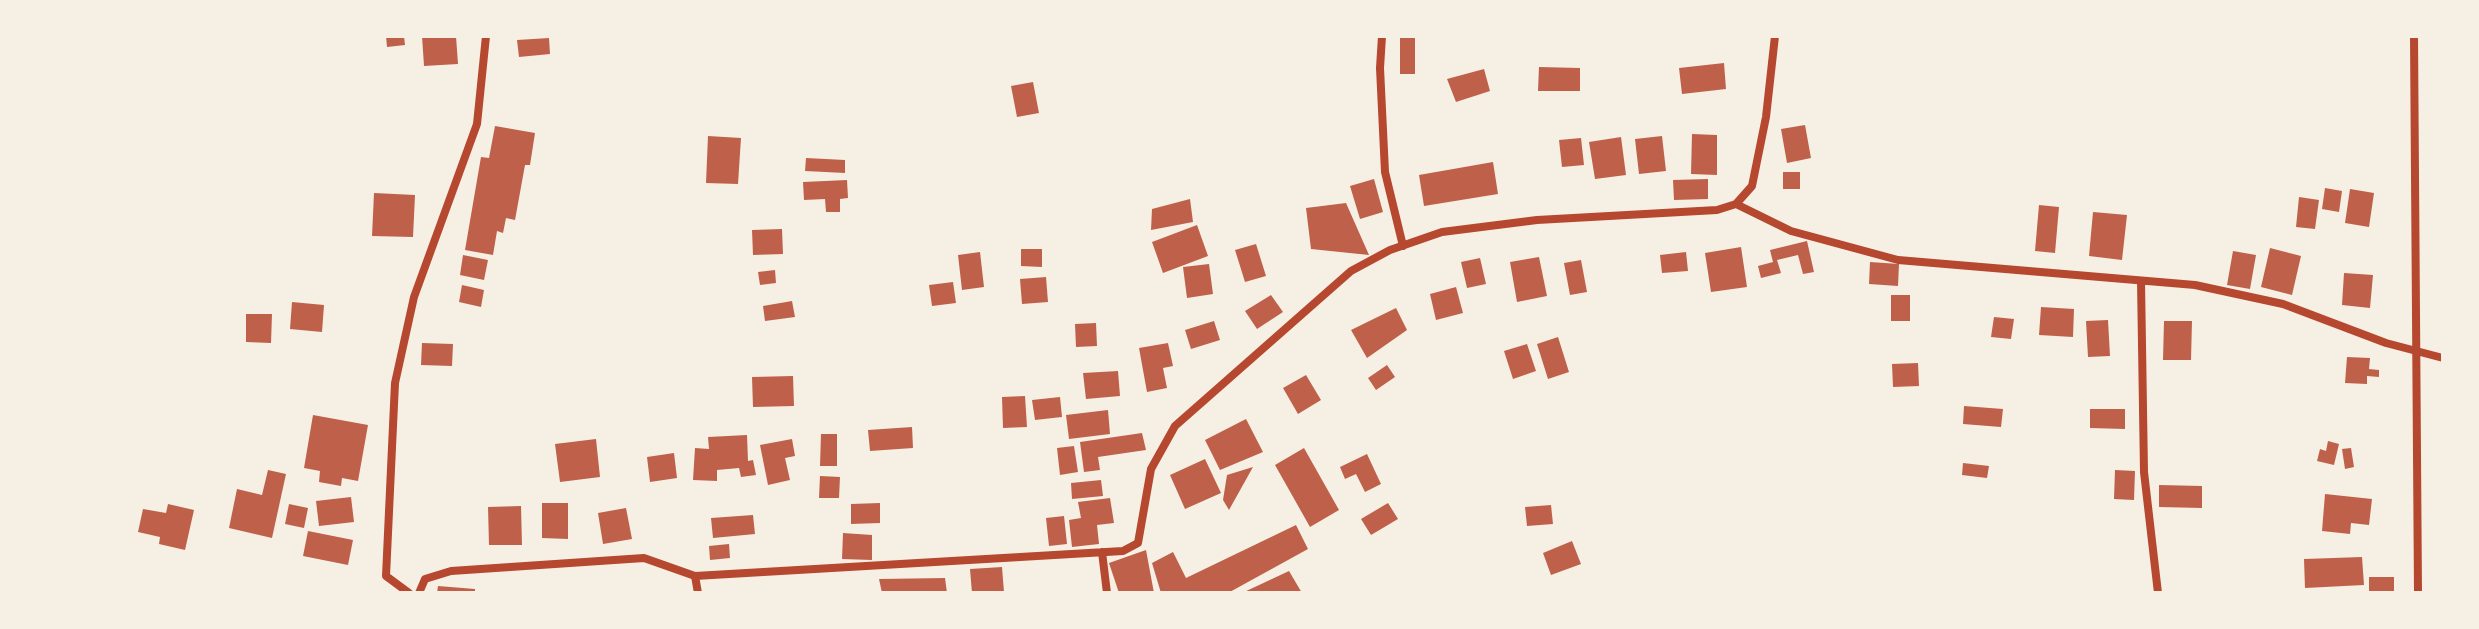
<!DOCTYPE html>
<style>
body{margin:0}
#map{position:relative;width:2479px;height:629px;overflow:hidden;background:#f6efe4;font-family:Georgia,serif}
canvas{display:block}
.frame{position:absolute;inset:0;border:38px solid #f6efe4;pointer-events:none}
</style>
<div id="map">
<canvas width="2479" height="629"></canvas>
<div class="frame"></div>
</div>
<script>
const g = document.querySelector('canvas').getContext('2d');
g.lineJoin = 'round';
function fillPath(path, color) { g.fillStyle = color; g.fill(path, 'evenodd'); }
function strokePath(path, color, width, dash) { g.strokeStyle = color; g.lineWidth = width; g.lineCap = dash ? 'butt' : 'round'; g.setLineDash(dash || []); g.stroke(path); }
fillPath(new Path2D(`
 M386,36H404L405,45L387,47Z
 M422,36H456L458,64L424,66Z
 M1400,36H1415V74H1400Z
 M549,38L550,54L519,57L517,40Z
 M1724,63L1726,89L1682,94L1679,68Z
 M1539,67L1580,68V91H1538Z
 M1484,69L1490,91L1456,102L1447,79Z
 M1033,82L1039,113L1017,117L1011,86Z
 M1805,125L1811,158L1787,163L1781,129Z
 M495,126L535,133L530,165H525L515,220L506,218L503,233L497,231L493,255L465,250L481,157L489,158Z
 M1692,134L1717,135V175L1691,174Z
 M708,136L741,138L738,184L706,183Z
 M1662,136L1666,171L1639,174L1635,139Z
 M1621,137L1626,175L1595,179L1589,142Z
 M1581,138L1584,165L1562,167L1559,140Z
 M806,158L845,160V173L805,171Z
 M1493,162L1498,194L1424,206L1419,175Z
 M1783,172H1800V189H1783Z
 M1374,179L1383,212L1360,219L1350,186Z
 M1708,179V199L1674,200L1673,180Z
 M847,180L848,198L840,199V212H826L825,199L804,200L803,182Z
 M2325,188L2342,191L2339,212L2322,209Z
 M2350,189L2374,193L2369,227L2345,223Z
 M374,193L415,195L413,237L372,236Z
 M2299,197L2319,200L2315,229L2296,227Z
 M1190,199L1193,222L1151,230L1152,209Z
 M1346,203L1369,255L1311,249L1306,208Z
 M2039,205L2059,207L2055,253L2035,251Z
 M2093,212L2127,215L2122,260L2089,256Z
 M1197,225L1208,256L1163,273L1152,242Z
 M782,229L783,254L753,255L752,230Z
 M1807,241L1814,272L1803,274L1798,255L1777,260L1781,273L1761,278L1758,266L1773,262L1770,250Z
 M1256,244L1266,276L1245,282L1235,250Z
 M1741,247L1747,287L1711,292L1705,253Z
 M2270,248L2301,256L2292,295L2261,287Z
 M1021,249H1042V267L1021,266Z
 M2233,251L2256,255L2250,289L2227,285Z
 M980,252L984,287L962,290L958,255Z
 M1686,252L1688,271L1662,273L1660,255Z
 M463,255L488,260L484,280L460,275Z
 M1539,257L1547,296L1517,302L1510,262Z
 M1480,258L1486,284L1467,288L1461,262Z
 M1581,260L1587,292L1570,295L1564,263Z
 M1870,262L1899,264L1898,286L1869,284Z
 M1209,264L1213,294L1187,298L1183,267Z
 M775,270L776,283L760,285L758,272Z
 M2344,273L2373,275L2370,308L2342,305Z
 M1046,277L1048,302L1022,304L1020,279Z
 M953,282L956,303L932,306L929,285Z
 M462,285L484,290L481,307L459,302Z
 M1456,287L1463,313L1436,320L1430,294Z
 M1271,295L1283,312L1257,329L1245,311Z
 M1891,295H1910V321H1891Z
 M792,301L795,317L765,321L763,306Z
 M292,302L324,305L322,332L290,329Z
 M2041,307L2074,309L2073,337L2039,335Z
 M1396,308L1407,330L1367,358L1351,330Z
 M246,314H272L271,343L246,342Z
 M1994,317L2014,319L2011,339L1991,337Z
 M2108,320L2110,356L2088,357L2086,321Z
 M1214,321L1220,340L1191,349L1185,330Z
 M2164,321H2192L2191,360H2163Z
 M1096,323L1097,346L1076,347L1075,324Z
 M1558,337L1569,372L1548,379L1537,344Z
 M422,343L453,344L452,366L421,365Z
 M1168,343L1173,366L1163,368L1167,388L1147,392L1139,348Z
 M1527,344L1536,371L1513,379L1504,351Z
 M2347,357L2370,358L2369,369L2379,370V377L2367,376V384L2345,383Z
 M1918,363L1919,386L1893,387L1892,364Z
 M1387,365L1395,377L1376,390L1368,378Z
 M1118,371L1120,396L1086,399L1083,373Z
 M1306,375L1321,400L1298,414L1283,388Z
 M793,376L794,406L753,407L752,377Z
 M1025,396L1027,427L1003,428L1002,397Z
 M1060,397L1062,417L1035,420L1032,400Z
 M1964,406L2003,409L2001,427L1963,424Z
 M2090,409H2125V429L2090,428Z
 M1108,410L1110,434L1069,439L1066,415Z
 M313,415L368,425L358,481L342,478L341,486L319,482L320,471L304,468Z
 M1246,419L1263,452L1220,470L1205,440Z
 M912,427L913,448L870,451L868,430Z
 M1142,433L1146,450L1098,457L1100,470L1084,472L1080,442Z
 M821,434H837V466H820Z
 M747,435L748,461L753,460L756,475L741,477L739,468L717,470V481L693,480L695,448L709,449L708,437Z
 M596,439L600,477L560,482L555,444Z
 M792,439L795,456L785,458L790,480L768,485L760,445Z
 M2328,441L2339,444L2334,465L2317,461L2320,449L2326,451Z
 M1074,446L1078,472L1060,475L1057,448Z
 M1304,448L1339,510L1310,527L1275,465Z
 M2351,448L2354,467L2345,469L2342,449Z
 M674,453L677,478L650,482L647,457Z
 M1367,454L1381,484L1365,492L1356,474L1345,479L1340,467Z
 M1205,459L1221,493L1185,509L1170,475Z
 M1963,463L1989,466L1987,478L1962,475Z
 M1253,467L1229,510L1223,500L1227,475Z
 M268,470L286,474L272,538L229,528L237,489L262,495Z
 M2115,470L2135,471L2134,500L2114,499Z
 M820,476L840,477L839,498H819Z
 M1101,480L1103,496L1072,499L1071,483Z
 M2159,485L2202,486V508L2159,507Z
 M2325,494L2372,499L2369,525L2351,523L2350,534L2322,531Z
 M351,497L354,522L319,526L316,501Z
 M1110,498L1114,523L1097,525L1099,544L1072,547L1069,520L1081,518L1078,502Z
 M542,503H568V539L542,538Z
 M880,503V523L851,524V504Z
 M1388,503L1398,519L1371,535L1361,519Z
 M168,504L194,510L185,550L159,544L160,537L138,532L143,509L166,513Z
 M289,504L308,508L304,528L285,524Z
 M1551,505L1553,524L1527,526L1525,507Z
 M521,506L522,545H489L488,507Z
 M626,508L632,539L603,544L598,513Z
 M753,515L755,534L713,538L711,518Z
 M1064,516L1067,544L1049,546L1046,518Z
 M1296,525L1308,549L1228,593H1161L1152,563L1173,552L1186,578Z
 M308,531L353,540L348,565L303,556Z
 M843,533L872,535V560L842,559Z
 M1572,541L1581,564L1551,575L1543,553Z
 M729,544L730,558L710,560L709,546Z
 M1146,550L1154,593H1119L1109,563Z
 M2362,557L2364,585L2305,588L2304,559Z
 M1002,567L1004,592L972,593L970,569Z
 M1289,571L1302,593H1242Z
 M2369,577H2394V593H2369Z
 M945,578L947,593H882L879,579Z
 M438,586L475,589V593H437Z`), '#bf614a');
strokePath(new Path2D(`
 M1382,36L1380,68L1385,172L1403,246
 M2414,36L2418,593
 M1736,204L1791,231L1898,260L2195,285L2283,304L2386,343L2443,358
 M2141,281L2144,472L2158,593
 M1102,552L1107,593
 M695,576L698,593
 M409,593L386,576L395,383L414,297L477,124L486,36
 M419,593L425,579L451,571L644,558L695,576L1123,551L1138,543L1151,469L1175,426L1351,271L1390,250L1442,232L1537,220L1717,210L1736,204L1752,186L1766,117L1775,36`), '#b5482f', 8);
</script>
